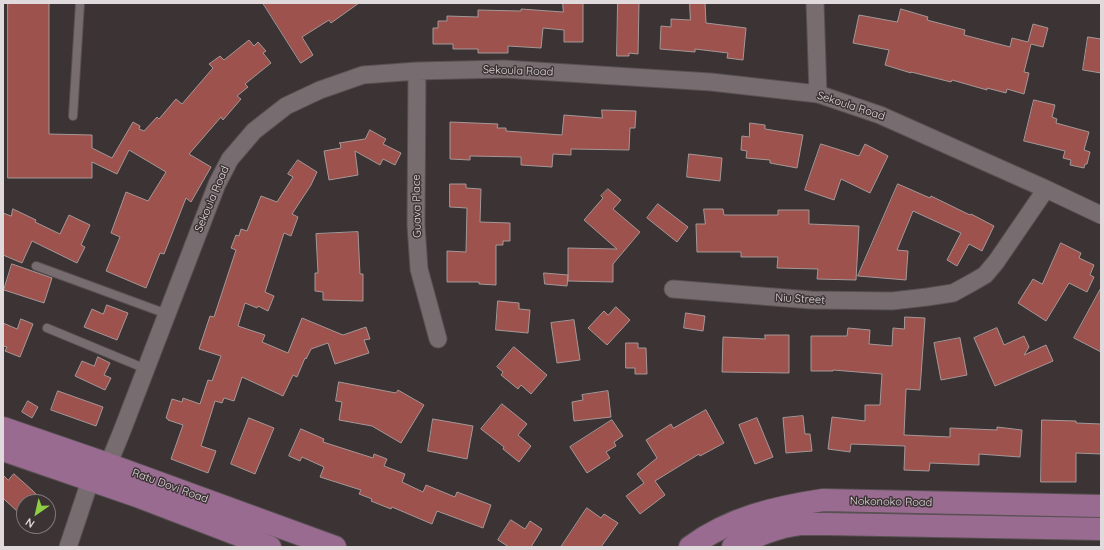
<!DOCTYPE html>
<style>
body{margin:0}
#map{position:relative;width:1104px;height:550px;overflow:hidden;background:#3c3335;font-family:Quicksand,sans-serif}
canvas{display:block}
.frame{position:absolute;inset:0;border:4px solid #e0dadc;pointer-events:none}
.north{position:absolute;left:16px;top:494px;width:40px;height:40px;box-sizing:border-box;background:#3c3335;border:1px solid #7e7678;border-radius:50%;rotate:214deg;font-size:11px;font-weight:700;line-height:16px;text-align:center;color:#e0dadc}
.north::after{content:'';display:block;margin:auto;width:14px;height:18px;background:#8ece43;clip-path:polygon(50% 0,100% 100%,50% 72%,0 100%)}
</style>
<div id="map">
<canvas width="1104" height="550"></canvas>
<div class="frame"></div>
<div class="north">N</div>
</div>
<script>
const g = document.querySelector('canvas').getContext('2d');
g.lineJoin = 'round';
function fillPath(path, color) { g.fillStyle = color; g.fill(path, 'evenodd'); }
function strokePath(path, color, width, dash) { g.strokeStyle = color; g.lineWidth = width; g.lineCap = dash ? 'butt' : 'round'; g.setLineDash(dash || []); g.stroke(path); }
function drawText(font, color, halo, rows, align = 'center') {
  g.font = font + ' Quicksand,sans-serif'; g.lineWidth = 3; g.setLineDash([]); g.textBaseline = 'middle'; g.strokeStyle = halo; g.fillStyle = color; for (const [text, x, y, turn = 0] of rows) {
    g.save(); g.translate(x, y); g.rotate((+turn || 0) * Math.PI / 180); g.textAlign = isNaN(turn) ? turn : align; if (halo) g.strokeText(text, 0, 0); g.fillText(text, 0, 0); g.restore();
  }
}
const building = new Path2D(`
 M8,3H49V134L92,135V148L112,158L133,122L140,126L139,129L144,131L157,117L159,119L176,99L182,104L213,68L209,64L220,56L224,60L249,40L254,46L258,42L266,51L263,53L271,63L245,84L248,87L237,96L241,99L223,120L221,117L189,154L211,167L191,202L186,198L164,254L160,253L146,288L106,271L120,237L111,233L126,192L148,201L166,172L129,150L117,174L92,162V178H8Z
 M263,3H359L331,23L329,20L302,37L313,55L301,63Z
 M563,3H583V42H564V30L543,28L541,48L508,46V53H478V49H453V44H433V28H438V21H447V16L478,17V10L521,11V9L563,12Z
 M618,3H639L638,54L629,53V56H617Z
 M690,3H705L706,23L746,28L743,60L727,58L728,53L695,49V52L660,49L661,26L671,27V19L690,20Z
 M901,9L928,17L927,20L965,30L964,35L1010,47L1012,38L1028,42L1033,24L1048,28L1043,47L1031,44L1024,72L1029,73L1024,94L1007,89L1006,93L987,88V90L952,80L951,82L911,72V73L885,65L889,50L853,43L859,15L897,22Z
 M1088,37L1101,39V73L1083,70Z
 M1034,100L1055,105L1052,117L1057,119L1056,123L1089,132L1084,150L1090,152L1087,164H1085L1084,168L1070,165L1071,160L1063,158L1065,151L1024,141Z
 M602,110L636,111L635,128H630L629,150L571,149V155L553,154L552,167L521,165V157L470,156V160L450,159V122L498,124L497,128H506V131L562,135L564,115L602,118Z
 M750,123L765,125V129L803,135L797,168L770,163V160L746,158L747,151L741,150L742,136L749,137Z
 M370,130L386,139L383,144L401,153L395,165L383,159L380,165L355,151L358,175L329,180L324,151L341,148L340,143H339L365,139Z
 M821,144L859,156L865,144L888,156L870,193L841,179L834,200L805,190Z
 M689,154L722,158L720,181L687,177Z
 M298,160L317,172L311,185L292,214L298,217L291,236L284,233L265,292L274,296L268,311L258,306L257,308L245,303L238,326L265,335L262,342L288,353L302,318L343,335L366,327L370,339L364,340L369,353L335,364L328,343L311,349L306,359L305,358L297,377L293,375L283,396L242,377L234,401L224,398L222,403L215,401L201,446L216,451L208,473L171,459L183,425L168,420V419L166,418L172,399L182,402L183,398L200,404L208,380L212,381L221,356L199,349L210,316L214,317L236,250L231,248L236,235L239,236L241,229L247,231L261,196L277,202L293,177L288,174Z
 M450,184H466V188L481,189L480,222L510,223V241H503V245H496V285L479,284V282H447V251L466,252L467,208L450,207Z
 M898,184L930,198L931,196L970,215L971,214L994,226L982,251L969,244L957,266L947,260L961,233L913,211L897,250L908,251L906,280L858,276Z
 M608,189L621,200L613,209L640,232L613,264V282L568,281V248L617,249L584,220L603,198L601,196Z
 M658,204L688,227L677,242L647,218Z
 M13,209L36,220L35,222L60,234L69,215L90,225L81,245L85,247L77,263L32,241L22,263L3,255V213L11,216Z
 M704,209H723L724,215H778V210H809V224L859,226L856,280L817,279L818,269L777,268L778,257H741V252H697L696,224H705Z
 M358,232L360,274H363V301L323,300V292L315,291V273H318L316,234Z
 M1061,243L1081,253L1079,258L1094,265L1090,275L1094,277L1087,292L1069,283L1046,321L1018,303L1033,279L1042,284Z
 M12,264L52,278L44,303L4,290Z
 M544,273L568,275L567,286L545,284Z
 M1101,288V352L1074,338Z
 M498,301L519,303V309L530,310L528,333L496,330Z
 M107,305L128,313L117,340L84,327L92,309L103,314Z
 M616,307L630,320L607,345L588,328L604,311L608,315Z
 M686,313L705,316L703,331L684,328Z
 M905,317L925,318L920,390L906,389L904,435L950,437V428L997,430V427L1022,430L1020,457L979,454V465L930,463L929,471L904,470L905,446L851,444L850,452L828,449L832,417L865,421V405H880L882,374L833,370V371H811V336H847L848,328L870,330L869,344L892,346L893,328L904,329Z
 M21,319L33,324L20,357L5,351L7,347L3,346V323L17,329Z
 M574,320L580,360L557,363L551,323Z
 M997,328L1004,345L1024,336L1029,347L1024,355L1046,345L1053,361L995,386L974,338Z
 M765,335H789V373L722,372L723,337L765,339Z
 M960,338L967,375L941,380L934,343Z
 M626,343H638V348H646L647,374H635V368H626Z
 M514,347L547,375L531,394L521,385L518,389L501,375L503,372L497,367Z
 M98,357L110,363L104,375L111,378L105,390L75,376L82,361L94,366Z
 M339,382L396,393L398,390L424,405L401,443L372,426L339,420L342,402L336,401Z
 M58,391L103,407L96,426L51,410Z
 M608,391L611,417L574,421L572,402L583,400L582,395Z
 M28,401L38,407L32,418L22,412Z
 M502,404L527,424L518,435L531,446L519,462L503,449L504,447L481,429Z
 M706,410L724,443L700,456L699,454L655,481L665,495L640,514L626,496L644,483L637,474L657,458L646,440L671,424L673,428Z
 M803,416L805,434H810L812,451L786,453L783,418Z
 M249,418L274,428L255,474L231,464Z
 M757,418L773,457L755,464L739,425Z
 M433,419L473,426L467,459L428,451Z
 M612,420L623,436L614,442L616,446L606,452L610,458L587,473L570,447Z
 M1042,420L1076,421V423L1101,424V454L1076,453V482H1041Z
 M301,429L324,439L323,442L373,458L374,454L387,459L384,466L405,474L402,482L423,492L426,485L455,497L457,492L491,505L483,528L437,511L432,524L392,507L391,509L371,501L372,499L359,494L361,490L320,477L324,467L302,457L300,461L289,456Z
 M14,474L32,490L44,502H24V504L18,512L6,501L3,498V475L8,480Z
 M587,508L601,518L604,514L618,523L601,547H561Z
 M511,520L525,529L530,521L542,529L531,547H509L498,540Z`);
fillPath(building, '#9d524d');
strokePath(building, '#a49897', 1);
const service = new Path2D(`
 M73,116L80,3
 M36,266L167,314
 M47,328L146,369`);
const minor = new Path2D(`
 M815,3L818,94
 M417,71L416,225L419,269L438,339
 M673,289L811,300L892,301L927,297L953,293L973,282L985,275L996,262L1046,189
 M104,475L122,431L217,184L230,159L254,131L286,106L320,90L363,75L417,71L504,69L711,82L818,94L880,115L1046,189L1101,215
 M68,547L90,481`);
const primary = new Path2D(`
 M3,428L99,461L335,547
 M3,450L137,496L270,547
 M690,547C729,518 776,507 823,500L1101,506
 M733,547C754,537 778,526 801,524C809,524 818,524 826,524L1101,529`);
strokePath(service, '#585052', 10);
strokePath(minor, '#585052', 19);
strokePath(primary, '#585052', 24);
strokePath(service, '#776d70', 8);
strokePath(minor, '#776d70', 17);
strokePath(primary, '#996b90', 22);
drawText('11px', '#e0dadc', '#3c3335', [
 ["Sekoula Road",518,71,2],
 ["Sekoula Road",851,106,18],
 ["Sekoula Road",212,199,-67],
 ["Guava Place",417,206,-91],
 ["Niu Street",800,299,3],
 ["Ratu Dovi Road",170,486,20],
 ["Nokonoko Road",891,502,1]
]);
</script>
